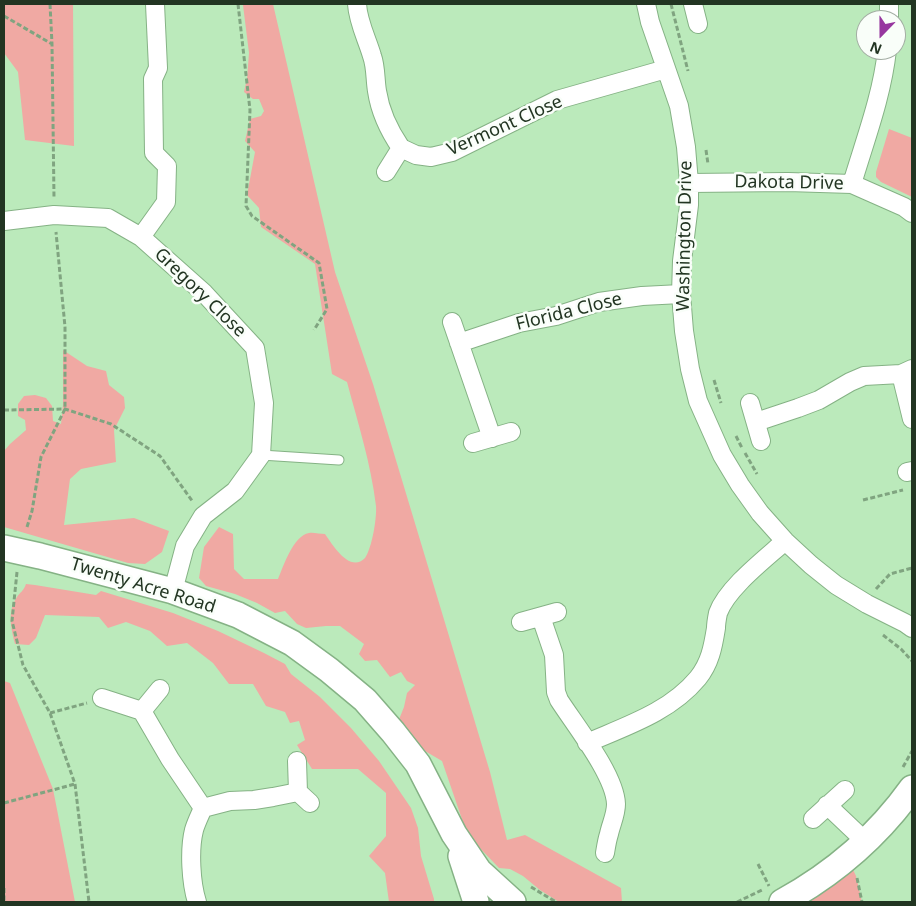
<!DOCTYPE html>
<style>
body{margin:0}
#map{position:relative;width:916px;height:906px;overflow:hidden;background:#bbeabb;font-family:"Noto Sans",sans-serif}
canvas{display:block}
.frame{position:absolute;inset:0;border:5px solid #223522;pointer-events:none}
.north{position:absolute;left:856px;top:10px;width:50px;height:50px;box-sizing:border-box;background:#f9fef9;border:1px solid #a3aea3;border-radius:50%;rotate:202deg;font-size:14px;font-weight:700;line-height:20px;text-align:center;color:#223522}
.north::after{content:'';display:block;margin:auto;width:18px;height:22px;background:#97379f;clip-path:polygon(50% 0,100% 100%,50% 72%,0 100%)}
</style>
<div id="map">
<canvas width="916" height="906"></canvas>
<div class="frame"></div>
<div class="north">N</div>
</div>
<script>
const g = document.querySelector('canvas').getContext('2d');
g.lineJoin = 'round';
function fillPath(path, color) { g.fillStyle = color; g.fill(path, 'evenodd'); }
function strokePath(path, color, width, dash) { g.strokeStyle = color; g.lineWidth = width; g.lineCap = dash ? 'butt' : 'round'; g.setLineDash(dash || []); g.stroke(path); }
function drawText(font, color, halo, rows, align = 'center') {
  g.font = font + ' "Noto Sans",sans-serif'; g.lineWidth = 5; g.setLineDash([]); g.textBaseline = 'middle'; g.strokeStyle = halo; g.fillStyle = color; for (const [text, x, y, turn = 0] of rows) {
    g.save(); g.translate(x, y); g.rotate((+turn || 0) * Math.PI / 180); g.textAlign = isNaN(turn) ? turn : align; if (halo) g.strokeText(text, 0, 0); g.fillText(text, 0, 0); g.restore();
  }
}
fillPath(new Path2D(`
 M4,4H73L74,146L25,140L18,72L4,53Z
 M242,4H273L335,272L373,384L490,772L507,840L525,835L621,888L622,902H559L540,890L523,876L510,869L499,868L476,844L464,825L442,761L425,751L399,722L400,717L404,707L407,693L415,685L407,681L401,672L390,677L377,660L365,661L359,654L364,644L340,626H326L306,628L297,624L285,611L275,613L257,603L235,594L206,586L199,578L204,547L219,527L233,534L234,569L244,579H278C284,565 293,536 309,533C313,532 320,534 325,534C332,544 350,574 365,558C372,548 377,518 376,506C371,464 358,423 347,382L332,374L315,264L261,227L259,208L247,195L255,152L245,141L250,119L261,116L264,111L259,99H253L244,92L247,79L249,53L243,5Z
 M889,129L912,138V197L881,182L876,177V172Z
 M63,350L87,366L106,371L109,385L124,397L125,408L114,430L116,462L81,469L70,479L64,525L134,518L169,531L162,552L145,564L128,563L4,527V451L10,444L26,430L25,420L18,416V404L24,396L35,395L46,398L52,406L53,421L61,424L63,405Z
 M26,584L35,585L96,595L101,591L173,613L218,631L264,653L285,664L291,674L320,697L351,728L379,761L411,808L418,828L421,856L434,899V902H389L385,873L369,856L386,836V793L358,769H312L297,745L305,740L299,721L290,723L285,712L266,706L253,684H229L213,663L187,643L167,646L150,631L126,622L108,628L99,617L45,615L36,638L29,645L15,644C11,628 7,612 17,597C20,592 23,592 26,584Z
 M4,681L10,683L53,789L75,902H4Z
 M848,859L856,876L862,902H803Z`), '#f0a9a3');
const lane = new Path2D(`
 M261,455L339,460`);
const street = new Path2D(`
 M357,4C358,22 367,39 372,56C376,67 375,79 377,91C380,111 390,132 401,148
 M646,4L650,22L679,106L686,147L689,183V205L682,261L681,294L684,331L690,369L698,401L722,455L740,485L760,513L785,541L811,565L836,585L867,604L905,623L912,628
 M693,4L698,24
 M889,20V4
 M386,172L401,148L416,155L431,157L452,152L557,100L666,69
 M689,183L788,182L852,184L904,207L912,213
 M852,184C865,140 882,96 887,50
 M4,221L54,215L108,218L141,237L204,293L255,348L264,403L261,455L235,491L203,516L185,546L173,591
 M141,237L166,202L167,166L154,153L153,79L158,68L155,4
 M452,322L492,438
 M459,343L519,323L556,316L599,302L642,296L681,294
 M901,374L912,419
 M750,403L761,441
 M756,422L798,408L819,400L850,382L864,376L901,374L912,369
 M473,443L511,432
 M907,472L912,471
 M541,617L554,655L556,692L559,700C575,725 615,775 616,804C616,815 611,824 609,834C607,840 606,847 605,853
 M521,622L557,612
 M102,698L142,711L170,759L203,808C200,815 196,823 194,830C189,850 191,883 197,902
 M142,711L160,689
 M587,743C626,726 670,712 698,678C710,663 713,647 716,628C716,623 717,618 718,613C727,588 765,559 785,541
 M297,761L298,792L310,803
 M827,805L866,842
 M203,808L230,801L254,800L273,797L298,792
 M813,819L845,790`);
const secondary = new Path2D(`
 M4,548L40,556L173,591L238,615L292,643L329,670L365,700L393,732L418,764L454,834L479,871L513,902
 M461,856L476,902
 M782,902C835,873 877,837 912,788`);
strokePath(lane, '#85b285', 11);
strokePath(street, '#85b285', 20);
strokePath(secondary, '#85b285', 28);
strokePath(new Path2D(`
 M50,4L52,44L54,198
 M238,4L250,110L246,206L252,216L319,263L327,309L314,330
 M671,4L688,71
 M4,16L52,44
 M706,150L708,164
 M714,380L721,403
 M4,410L65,409L111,424L160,456L193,502
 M736,436L742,448
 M745,453L757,474
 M863,500L903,490
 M27,527L32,511L41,457L65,409V327L56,232
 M17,572L12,621L23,665L50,713L75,784L89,902
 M876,589L890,574L912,568
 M883,635L901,649L912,661
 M50,713L87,703
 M903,767L912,751
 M4,803L75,784
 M758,864L769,886
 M857,878L862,902
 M531,887L556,902
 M4,888V902
 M737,902L764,889`), '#80a480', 3, [5, 2.5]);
strokePath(lane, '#fff', 9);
strokePath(street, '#fff', 18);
strokePath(secondary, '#fff', 25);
drawText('18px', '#223522', '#f9fef9', [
 ["Vermont Close",505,126,-24],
 ["Dakota Drive",789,183,1],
 ["Washington Drive",685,236,-89],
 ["Gregory Close",200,293,44],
 ["Florida Close",569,312,-14],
 ["Twenty Acre Road",143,586,17]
]);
</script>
